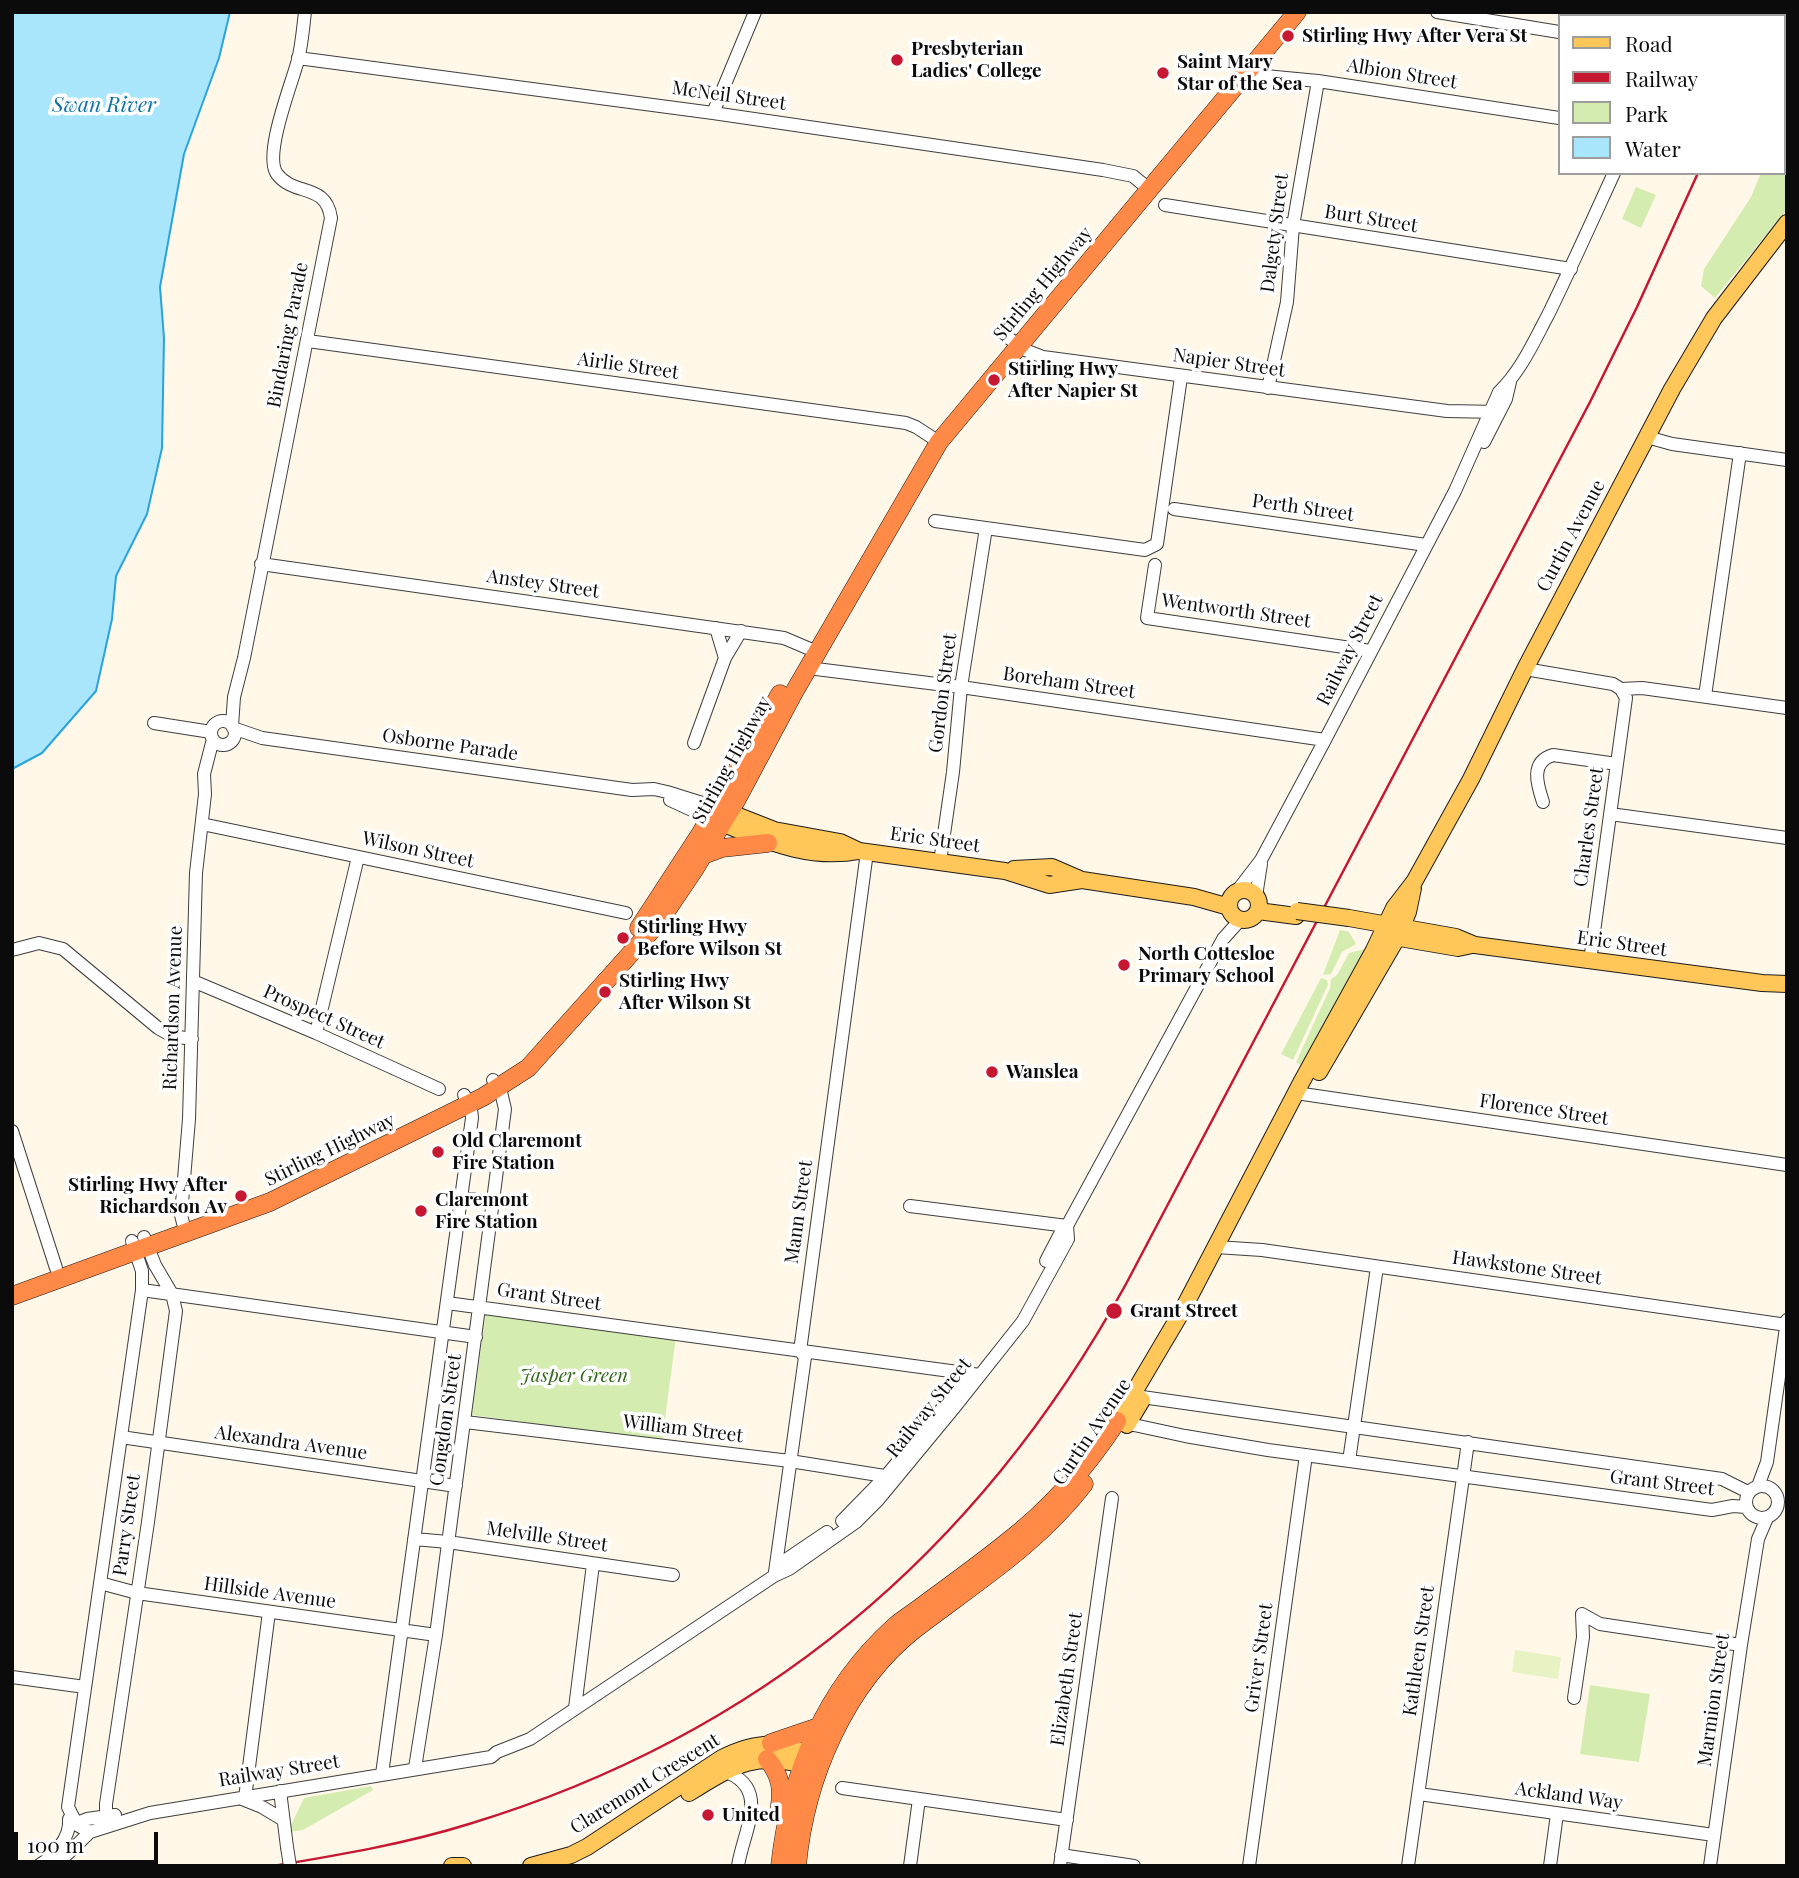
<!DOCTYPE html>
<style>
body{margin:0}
#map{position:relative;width:1799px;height:1878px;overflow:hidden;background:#fff8e9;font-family:"Playfair Display",serif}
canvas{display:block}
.frame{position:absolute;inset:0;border:14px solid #0b0b0b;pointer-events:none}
.legend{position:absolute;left:1558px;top:14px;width:228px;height:161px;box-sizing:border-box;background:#fff;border:2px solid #9d9d9d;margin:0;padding:9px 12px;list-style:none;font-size:21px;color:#0b0b0b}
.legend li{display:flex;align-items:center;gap:14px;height:35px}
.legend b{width:35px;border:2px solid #9d9d9d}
.scale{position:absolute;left:14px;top:1832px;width:144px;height:32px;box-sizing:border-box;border:4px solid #0b0b0b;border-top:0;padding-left:9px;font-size:21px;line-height:24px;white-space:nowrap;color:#0b0b0b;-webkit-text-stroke:5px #fff;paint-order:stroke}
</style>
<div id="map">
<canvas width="1799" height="1878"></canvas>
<div class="frame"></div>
<ul class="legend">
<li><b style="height:9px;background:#ffc659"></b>Road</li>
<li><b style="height:9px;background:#c61832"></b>Railway</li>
<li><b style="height:19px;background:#d5ecb0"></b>Park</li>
<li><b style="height:19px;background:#a9e5fb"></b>Water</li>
</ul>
<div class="scale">100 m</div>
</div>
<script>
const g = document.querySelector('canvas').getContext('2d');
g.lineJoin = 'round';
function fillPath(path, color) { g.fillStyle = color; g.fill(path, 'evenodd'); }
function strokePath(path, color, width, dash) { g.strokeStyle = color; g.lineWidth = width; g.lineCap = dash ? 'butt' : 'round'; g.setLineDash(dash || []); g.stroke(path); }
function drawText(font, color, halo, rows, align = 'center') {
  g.font = font + ' "Playfair Display",serif'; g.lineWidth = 7; g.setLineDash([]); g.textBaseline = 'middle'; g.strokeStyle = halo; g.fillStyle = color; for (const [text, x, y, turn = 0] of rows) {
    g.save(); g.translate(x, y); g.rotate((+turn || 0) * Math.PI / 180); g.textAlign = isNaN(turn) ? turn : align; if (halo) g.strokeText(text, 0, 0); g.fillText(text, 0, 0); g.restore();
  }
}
fillPath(new Path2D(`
 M1787,110V209L1715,298L1701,286L1704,269L1751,197L1761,173H1783V119Z
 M1636,187L1656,195L1641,228L1622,219Z
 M1340,930L1349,932L1356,944L1342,952L1331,974L1323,975Z
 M1365,949L1301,1065L1296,1062L1330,988L1331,979L1337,975L1349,953Z
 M1321,978L1327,980L1328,985L1293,1060L1281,1054Z
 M486,1311L676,1337L662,1441L472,1415Z
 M1590,1685L1650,1694L1639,1762L1580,1754Z
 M371,1786L373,1790L303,1830L290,1832V1827L304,1798Z`), '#d5ecb0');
fillPath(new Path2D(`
 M1515,1650L1561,1657L1558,1679L1512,1672Z`), '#e7f3c2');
const water = new Path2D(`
 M12,12H230L219,58L184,154L160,287L164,338L162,448L147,514L116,576L112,619L96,691L42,753L12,769Z`);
fillPath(water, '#a9e5fb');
strokePath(water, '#29a4d9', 2);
const minor = new Path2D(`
 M1437,12L1559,32
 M1682,16L1684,12
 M298,58L713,113L1103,170L1133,176L1150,190
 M1242,62L1255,72L1265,76L1318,81L1559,118
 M713,113L755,12
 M1165,205L1571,269
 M1010,339L1025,350L1043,357L1447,411L1499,412
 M308,341L906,423L916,427L939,442
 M1268,388L1287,302L1293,226L1318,81
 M1647,437L1672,444L1787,460
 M1484,442L1506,399L1510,382
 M1174,509L1426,545
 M935,521L1145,550L1157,544L1181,377
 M261,564L784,638L817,652
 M1155,565L1147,618L1371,651
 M716,628L725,658
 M808,668L961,687L1325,740
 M1525,669L1613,684L1621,689L1626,698L1590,961
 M1621,689L1642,688L1787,708
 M1705,696L1740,453
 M211 733a12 12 0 1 1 24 0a12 12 0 1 1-24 0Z
 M154,723L211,732
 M232,726L234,697L244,658L331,218C326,182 294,197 277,174C263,155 292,83 298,60C302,44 303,28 305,12
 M233,728L262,738L632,790L654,789L667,792L715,807
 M694,743L725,658L741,631
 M670,800L709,818
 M1543,802C1537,784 1530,762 1553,755L1617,764
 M1610,814L1787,838
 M202,824L626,913
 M940,862L953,772L961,687L986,528
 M1238,890L1261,860L1325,740L1455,491L1499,392C1521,371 1534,341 1548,315C1571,268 1592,221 1614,173
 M1256,896L1261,864
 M12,950L39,943L63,949L158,1028L172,1036L192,1039
 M193,981L316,1033L439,1089
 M316,1033L358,857
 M1296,1093L1787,1165
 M12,1131L56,1268
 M460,1198L494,1202
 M910,1206L1067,1226
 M183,1223L181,1215L189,1119L196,873L205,794L204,774L213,739
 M1216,1247L1262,1250L1787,1325
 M1046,1261L1060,1234L1067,1226L1223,939L1241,919
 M142,1290L476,1337
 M447,1303L980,1375
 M1135,1396L1722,1479L1748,1492
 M465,1422L790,1461L891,1477
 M1120,1422L1185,1436L1268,1450L1712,1510L1733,1506L1746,1507
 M121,1437L456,1486
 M1349,1461L1377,1267
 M1746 1502a16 16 0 1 1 32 0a16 16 0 1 1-32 0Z
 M1758,1486L1767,1462L1787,1320
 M842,1521L886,1476L964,1382
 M414,1539L448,1542L673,1575
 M775,1572L805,1357L800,1351L867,852
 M775,1575L784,1561L827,1532
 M100,1583L137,1593L436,1635
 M12,1677L85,1687
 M1574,1698L1583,1637L1582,1614L1600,1624L1741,1645
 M575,1708L593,1564
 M415,1768L436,1635L505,1109L501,1092L493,1080
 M724,1771C772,1788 743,1831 738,1866
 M382,1774L472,1118L471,1109L464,1095
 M842,1788L1067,1820
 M280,1791L287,1847
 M1419,1794L1714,1835
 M245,1798L269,1612
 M242,1799L262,1807L282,1819
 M72,1825L87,1819L115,1815
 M106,1826V1804L148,1522L176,1311L172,1294L155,1265L144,1237
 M90,1832L77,1825L68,1807L142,1290V1271L132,1241
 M1061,1855L1134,1866
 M38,1866C53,1857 71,1838 69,1819
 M55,1866L90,1832L150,1813L491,1757L497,1752L530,1739L774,1576L789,1569L856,1522L878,1500L954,1408L1023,1321L1068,1239L1067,1226
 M910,1866L919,1799
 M1060,1866L1112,1498
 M1249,1866L1306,1455
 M1408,1866L1468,1442
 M1550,1866L1557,1814
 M1710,1866L1741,1645L1758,1539L1767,1518`);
const major = new Path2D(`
 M718,808L774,830L840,842L859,851L1005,871L1049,885L1082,880L1194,897L1229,907
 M711,819C761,838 805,861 859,851
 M1014,869L1052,867L1082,880
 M1229 905a15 15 0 1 1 30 0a15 15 0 1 1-30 0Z
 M1258,911L1296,916
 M1349,918L1456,937L1475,945L1762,983L1787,984
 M1388,936L1458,948L1472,945
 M1319,1072L1397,938L1408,912L1413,888
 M1117,1421L1181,1313L1302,1081L1374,950L1394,908L1414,882L1471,779L1525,669L1672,389L1714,318L1787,223
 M1127,1425L1142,1400
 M689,1793C735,1764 760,1749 814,1769
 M452,1866H463
 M531,1866L571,1855L587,1847L722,1758C760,1739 780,1742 819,1757`);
const highway = new Path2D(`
 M703,855L722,848L768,843
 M639,928L701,833L780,694
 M12,1296L270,1202L483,1097L528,1068L659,922L694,870L737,799L793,694L939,442L1297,12
 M771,1743L818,1727
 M767,1759C781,1775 783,1790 779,1811
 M780,1866C790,1774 825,1689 895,1626C904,1618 915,1612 925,1604C952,1584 980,1564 1006,1543C1050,1509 1087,1467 1117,1421
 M797,1866C805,1779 845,1684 915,1629C975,1583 1037,1545 1084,1484`);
strokePath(minor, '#3e3e3e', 14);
strokePath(major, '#1c1c1c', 18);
strokePath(highway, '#1c1c1c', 19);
strokePath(minor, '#fff', 12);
strokePath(major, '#ffc659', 16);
strokePath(highway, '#ff8947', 18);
strokePath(new Path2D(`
 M1768,16L1769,12
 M1783,16L1784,12
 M273,1866C339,1855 405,1844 469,1824C762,1735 979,1551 1126,1284L1590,402L1637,307L1698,173`), '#c61832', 2.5);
const minorBridge = new Path2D(`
 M287,1847L290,1866`);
const majorBridge = new Path2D(`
 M1297,911L1349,918`);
strokePath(minorBridge, '#3e3e3e', 14, []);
strokePath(majorBridge, '#1c1c1c', 18, []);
strokePath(minorBridge, '#fff', 12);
strokePath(majorBridge, '#ffc659', 16);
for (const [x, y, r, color] of [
 [1288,36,7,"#c61832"],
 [897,60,7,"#c61832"],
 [1163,73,7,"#c61832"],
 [994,380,7,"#c61832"],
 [623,938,7,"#c61832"],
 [1124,965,7,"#c61832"],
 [605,992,7,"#c61832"],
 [992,1072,7,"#c61832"],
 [438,1152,7,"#c61832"],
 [241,1196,7,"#c61832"],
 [421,1211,7,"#c61832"],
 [1114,1311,9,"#c61832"],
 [708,1815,7,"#c61832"]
]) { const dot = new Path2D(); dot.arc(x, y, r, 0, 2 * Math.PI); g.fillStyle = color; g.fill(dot); strokePath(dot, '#fff', 2.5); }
drawText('bold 19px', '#0b0b0b', '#fff', [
 ["Stirling Hwy After Vera St",1302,36],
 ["Presbyterian",911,49],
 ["Ladies' College",911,71],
 ["Saint Mary",1177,62],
 ["Star of the Sea",1177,84],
 ["Stirling Hwy",1008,369],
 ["After Napier St",1008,391],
 ["Stirling Hwy",637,927],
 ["Before Wilson St",637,949],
 ["North Cottesloe",1138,954],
 ["Primary School",1138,976],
 ["Stirling Hwy",619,981],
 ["After Wilson St",619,1003],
 ["Wanslea",1006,1072],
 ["Old Claremont",452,1141],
 ["Fire Station",452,1163],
 ["Stirling Hwy After",227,1185,"right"],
 ["Richardson Av",227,1207,"right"],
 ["Claremont",435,1200],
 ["Fire Station",435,1222],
 ["Grant Street",1130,1311],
 ["United",722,1815]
], 'left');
drawText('19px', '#0b0b0b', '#fff', [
 ["Albion Street",1402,74,9],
 ["McNeil Street",729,96,8],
 ["Burt Street",1371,219,9],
 ["Dalgety Street",1275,233,-83],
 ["Stirling Highway",1043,284,-50],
 ["Bindaring Parade",288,335,-79],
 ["Napier Street",1229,363,8],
 ["Airlie Street",628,366,8],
 ["Perth Street",1303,508,8],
 ["Curtin Avenue",1571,536,-62],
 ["Anstey Street",543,584,8],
 ["Wentworth Street",1236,611,8],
 ["Railway Street",1350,650,-63],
 ["Boreham Street",1069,683,8],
 ["Gordon Street",943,693,-83],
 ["Osborne Parade",450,745,8],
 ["Stirling Highway",732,760,-61],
 ["Charles Street",1589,827,-82],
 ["Eric Street",935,840,8],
 ["Wilson Street",418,850,12],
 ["Eric Street",1622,944,8],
 ["Richardson Avenue",173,1008,-88],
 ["Prospect Street",324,1017,24],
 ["Florence Street",1544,1110,8],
 ["Stirling Highway",330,1150,-26],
 ["Mann Street",799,1212,-82],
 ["Hawkstone Street",1527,1268,8],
 ["Grant Street",549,1297,8],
 ["Railway Street",929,1408,-51],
 ["Congdon Street",446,1420,-82],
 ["William Street",683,1429,7],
 ["Curtin Avenue",1092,1432,-56],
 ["Alexandra Avenue",291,1443,8],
 ["Grant Street",1662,1483,7],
 ["Parry Street",127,1525,-82],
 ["Melville Street",547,1537,8],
 ["Hillside Avenue",270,1593,8],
 ["Kathleen Street",1419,1651,-82],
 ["Griver Street",1259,1658,-82],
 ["Elizabeth Street",1067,1679,-82],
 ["Marmion Street",1714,1700,-82],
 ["Railway Street",279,1771,-9],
 ["Claremont Crescent",645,1784,-32],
 ["Ackland Way",1569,1796,8]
]);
drawText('italic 19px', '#306717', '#fff', [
 ["Jasper Green",574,1376]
]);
drawText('italic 21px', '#0b72a6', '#fff', [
 ["Swan River",104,105]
]);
</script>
